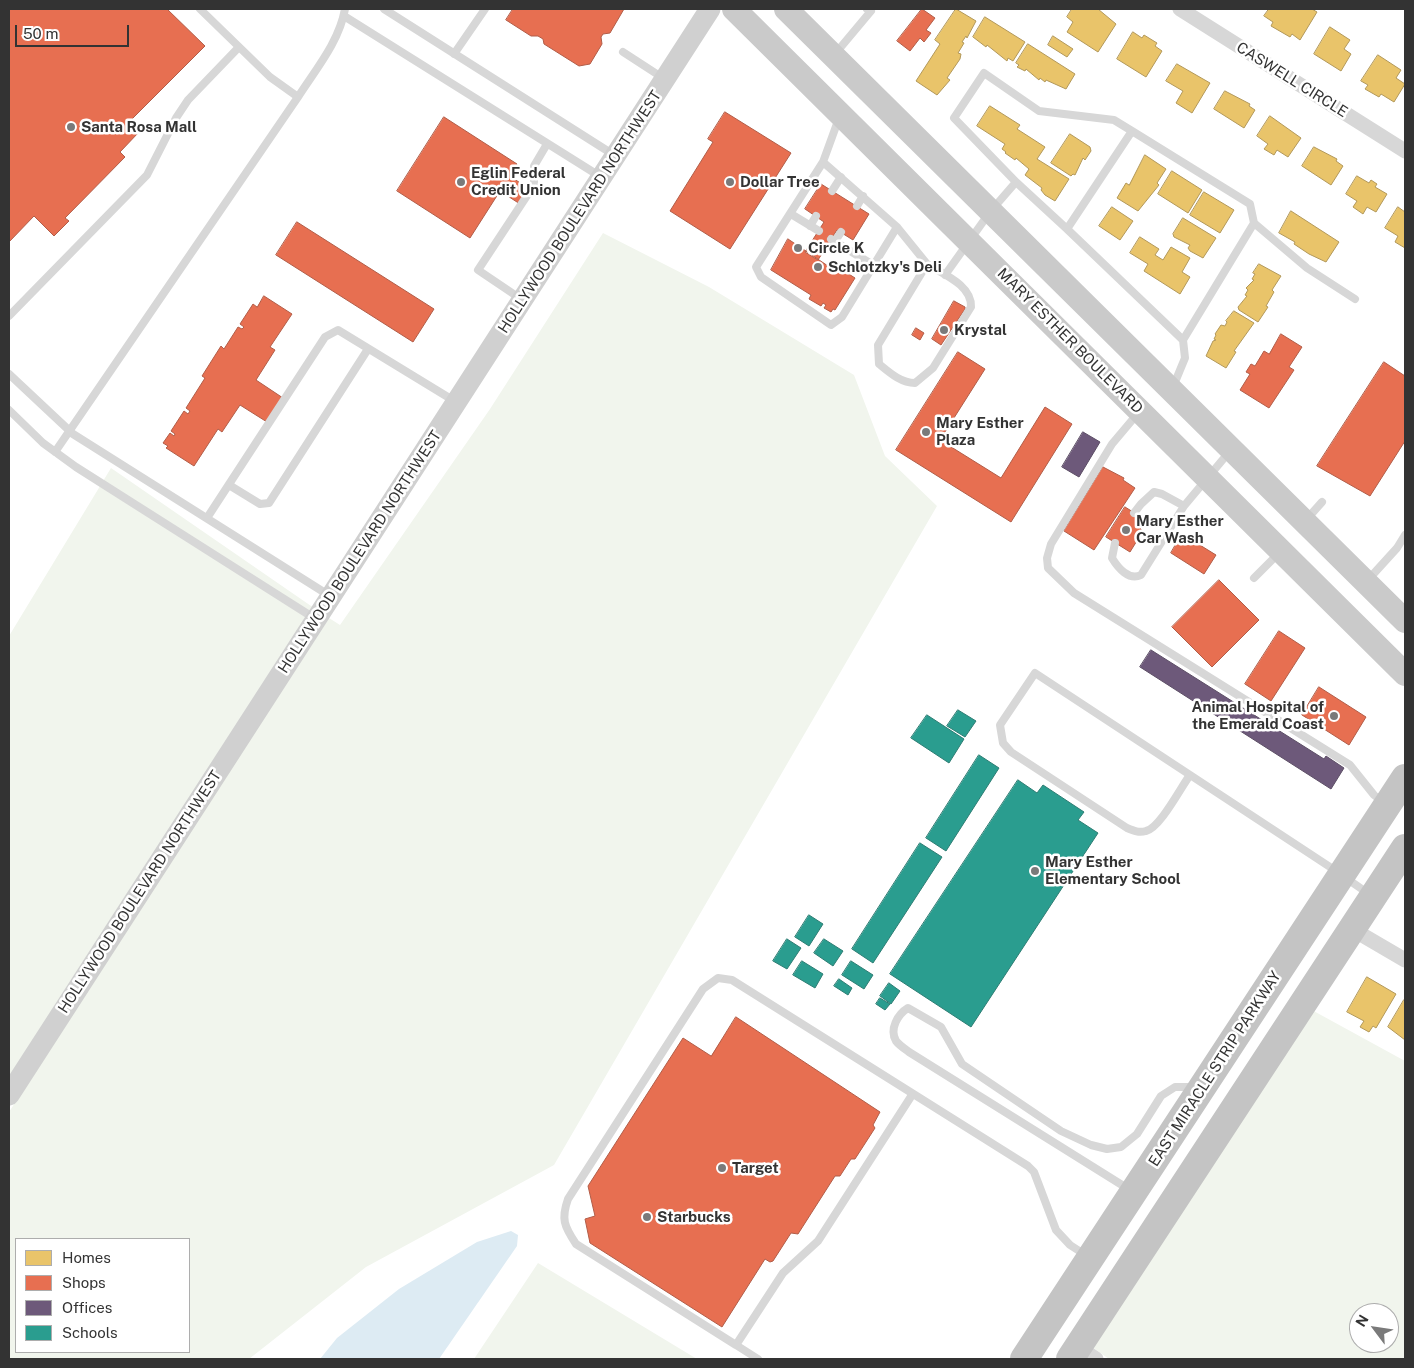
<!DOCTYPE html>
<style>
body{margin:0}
#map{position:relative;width:1414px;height:1368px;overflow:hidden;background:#fff;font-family:"Public Sans",sans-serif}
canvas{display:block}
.frame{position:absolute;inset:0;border:10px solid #333;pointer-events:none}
.legend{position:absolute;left:15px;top:1238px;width:175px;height:115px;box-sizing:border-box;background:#fff;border:1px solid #adadad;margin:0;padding:6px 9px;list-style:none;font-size:15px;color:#333}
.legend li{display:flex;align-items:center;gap:10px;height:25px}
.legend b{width:25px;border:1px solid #adadad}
.north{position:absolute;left:1349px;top:1303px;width:50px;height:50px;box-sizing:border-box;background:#fff;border:1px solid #adadad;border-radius:50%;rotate:301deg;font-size:14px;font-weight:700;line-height:20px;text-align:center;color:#333}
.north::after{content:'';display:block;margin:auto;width:18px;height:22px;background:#7a7a7a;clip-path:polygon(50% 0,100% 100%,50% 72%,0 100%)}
.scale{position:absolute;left:15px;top:25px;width:114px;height:22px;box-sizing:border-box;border:2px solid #333;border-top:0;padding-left:6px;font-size:15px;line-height:18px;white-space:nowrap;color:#333;-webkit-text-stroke:4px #fff;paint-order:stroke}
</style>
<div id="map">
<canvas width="1414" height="1368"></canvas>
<div class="frame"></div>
<ul class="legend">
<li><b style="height:14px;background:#e9c46a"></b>Homes</li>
<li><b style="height:14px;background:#e76f51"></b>Shops</li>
<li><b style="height:14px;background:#6d597a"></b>Offices</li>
<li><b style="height:14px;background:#2a9d8f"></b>Schools</li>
</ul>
<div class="north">N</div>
<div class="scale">50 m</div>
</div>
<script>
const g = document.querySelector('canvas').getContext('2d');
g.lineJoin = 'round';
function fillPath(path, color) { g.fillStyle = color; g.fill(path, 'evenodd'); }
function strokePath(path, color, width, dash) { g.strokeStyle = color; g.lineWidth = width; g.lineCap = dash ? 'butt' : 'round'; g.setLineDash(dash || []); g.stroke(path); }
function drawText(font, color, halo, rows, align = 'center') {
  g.font = font + ' "Public Sans",sans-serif'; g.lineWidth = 5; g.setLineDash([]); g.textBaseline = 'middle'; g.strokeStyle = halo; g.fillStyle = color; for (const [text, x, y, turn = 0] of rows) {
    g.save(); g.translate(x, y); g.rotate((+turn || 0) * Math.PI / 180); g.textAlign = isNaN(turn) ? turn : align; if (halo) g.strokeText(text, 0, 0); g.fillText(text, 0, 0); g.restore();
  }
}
fillPath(new Path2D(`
 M603,233L709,287L854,375L885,456L937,506L554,1165L366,1267L249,1359H9V1112L329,618L340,625L490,409ZM16,1239H189V1352H16Z
 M111,468L314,608L9,1079V636Z
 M1310,1009L1405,1061V1359H1109L1092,1347ZM1359,1313H1389V1343H1359Z
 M538,1263L697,1359H474Z`), '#f1f5ed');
fillPath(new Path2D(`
 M511,1231L518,1235L517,1246L439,1359H320L337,1338L399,1289L477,1242Z`), '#ddebf3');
const homes = new Path2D(`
 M956,9L976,21L967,38L966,36L962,42L964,43L958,53L961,54L960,59L947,78L950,80L937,95L916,81L940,44L935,40Z
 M1072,9H1098L1116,24L1098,52L1067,32L1073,22L1067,17Z
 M1269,9H1312L1317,12L1300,40L1292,34L1290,37L1271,26L1273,22L1264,16Z
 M985,17L1025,42L1013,61L1008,58L1007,61L987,45L986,47L973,37Z
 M1330,27L1350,40L1344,49L1351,54L1341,71L1314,54Z
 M1133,32L1142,38L1144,35L1157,43L1155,46L1162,51L1146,77L1117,59Z
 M1053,36L1073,49L1067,57L1048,45Z
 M1028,44L1075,74L1066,89L1046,80L1045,82L1040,78L1039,80L1026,69L1025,71L1017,67L1019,65L1016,63Z
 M1378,55L1401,70L1396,78L1405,84L1394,102L1381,94L1379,97L1365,89L1368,85L1361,81Z
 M1177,64L1210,83L1192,113L1176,103L1183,91L1166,81Z
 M1225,91L1250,104L1249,106L1255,110L1244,128L1214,109Z
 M990,106L1020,125L1017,129L1045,147L1037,159L1069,179L1055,201L1045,195L1041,190L1042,188L1025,175L1029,169L1016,158L1015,160L1005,153L1006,152L1002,149L1005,144L977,126Z
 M1270,116L1301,138L1288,157L1277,150L1274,155L1264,149L1268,144L1257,136Z
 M1070,134L1090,147L1091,151L1085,160L1083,158L1075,175L1073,174L1071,176L1051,163Z
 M1314,147L1337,159L1336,161L1343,166L1331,185L1302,166Z
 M1145,155L1166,169L1157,183L1159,185L1138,211L1117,198L1126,183L1129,185Z
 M1172,171L1202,190L1188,213L1158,194Z
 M1357,176L1369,183L1371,180L1377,184L1375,187L1387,194L1376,212L1367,207L1363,214L1353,207L1357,201L1346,194Z
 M1204,192L1234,210L1220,233L1190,215Z
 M1112,207L1133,221L1120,240L1099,226Z
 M1398,207L1405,212V248L1395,242L1398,236L1385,228Z
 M1291,211L1339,242L1326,262L1309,254L1294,244L1295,242L1279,233Z
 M1183,218L1216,238L1203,258L1190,251L1188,248L1190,245L1174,237L1173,234Z
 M1140,237L1159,249L1155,255L1163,260L1171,247L1190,258L1182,272L1190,277L1180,294L1144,271L1148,264L1130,253Z
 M1259,264L1281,276L1272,290L1274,292L1266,306L1268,307L1258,322L1239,310L1238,307L1247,296L1245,295L1248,290L1246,288L1254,280L1252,279L1255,274L1253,273Z
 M1234,311L1254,323L1234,351L1236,352L1226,368L1206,356L1213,341L1216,340L1214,339L1216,335L1215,334L1221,325L1225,326L1227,322L1226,321Z
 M1367,977L1396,994L1376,1028L1373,1026L1369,1032L1360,1027L1364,1021L1347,1012Z
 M1404,1000L1405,1001V1040L1388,1027Z`);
fillPath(homes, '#e9c46a');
strokePath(homes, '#b2985a', 1);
const shops = new Path2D(`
 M9,9H167L205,46L129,122L139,132L120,152L125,157L65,218L69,221L54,236L34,216L9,242Z
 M513,9H624L610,33L603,34L601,37L602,44L590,64L579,66L544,44L543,39L538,36H531L506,20Z
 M922,9L935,18L926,30L931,33L924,42L920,38L910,51L897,41Z
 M725,112L791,153L730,249L670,211L713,142L708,139Z
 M444,117L517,164L510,176L529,189L520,204L500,191L470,238L397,191Z
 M821,184L869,214L853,240L837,230L818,260L805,252L824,222L805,209Z
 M297,222L434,309L413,342L276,255Z
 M788,239L828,266L830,262L855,278L835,310L833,309L831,312L824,308L826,305L823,303L821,306L809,299L811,295L771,270Z
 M264,296L292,314L270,347L275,350L256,380L283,398L267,422L240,405L222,432L218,429L194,466L166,448L168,446L163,443L170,433L174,436L175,434L171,431L184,411L188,414L190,411L186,408L205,378L202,376L221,346L224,349L238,327L242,329L244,327L240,324L253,304L257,307Z
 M954,301L965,307V309L941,345L932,339Z
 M916,328L924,333L920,340L912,335Z
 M1281,334L1302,347L1289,367L1294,370L1269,408L1240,390L1250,374L1246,372L1251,364L1255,366L1264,351L1269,354Z
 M958,352L985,369L940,440L1001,478L1045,407L1072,424L1011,522L896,450Z
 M1384,362L1405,376V441L1370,496L1317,466Z
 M1103,467L1124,478L1123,480L1135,488L1094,550L1064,531Z
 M1125,507L1146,520L1140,529L1143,531L1130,552L1106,537Z
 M1182,534L1216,555L1204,574L1171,553Z
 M1219,580L1259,620L1212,667L1172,627Z
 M1279,631L1305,648L1271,701L1245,684Z
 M1319,687L1366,717L1349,745L1302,715Z
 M736,1017L880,1112L873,1125L875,1128L855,1159H851L840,1176H835L798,1234L791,1233L773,1261L770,1262L765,1259L722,1327L590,1243L585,1219L595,1216L588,1186L683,1038L711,1056Z`);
fillPath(shops, '#e76f51');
strokePath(shops, '#b15d48', 1);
const offices = new Path2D(`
 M1083,432L1100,442L1079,477L1062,467Z
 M1151,650L1324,759L1326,756L1344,768L1331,789L1140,667Z`);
fillPath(offices, '#6d597a');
strokePath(offices, '#5c4e65', 1);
const schools = new Path2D(`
 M958,710L976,721L965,737L947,726Z
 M927,715L964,739L949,763L911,738Z
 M979,755L999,768L946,851L926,838Z
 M1018,780L1037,793L1043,785L1084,812L1078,820L1098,833L971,1027L890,974Z
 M920,843L942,857L873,963L852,949Z
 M809,915L823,924L809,946L795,937Z
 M787,939L801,948L787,969L773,961Z
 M824,939L843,951L833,966L814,953Z
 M802,961L823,974L815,988L793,975Z
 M851,961L873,975L864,989L842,975Z
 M839,979L852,988L848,995L834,986Z
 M889,983L900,991L891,1004L880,996Z
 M880,998L890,1004L885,1010L876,1004Z`);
fillPath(schools, '#2a9d8f');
strokePath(schools, '#2d7d73', 1);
strokePath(new Path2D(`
 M200,9L270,77L298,97
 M384,9L614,155
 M344,16L601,177
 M623,52L663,78
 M454,54L485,9
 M835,54L871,11L867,9
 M839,118L823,162L897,227L927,264
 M823,162L756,267L761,277L831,325L842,317L897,227
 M1016,182L954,118L984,73L1039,111L1114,120L1132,131
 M832,191L841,177
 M857,206L863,196
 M791,214L819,231
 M1254,223L1307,268L1355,299
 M810,226L816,216
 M831,239L873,265
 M835,241L841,232
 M927,264C943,274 972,285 971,307L933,368L915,383C901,383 890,373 879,364L878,345Z
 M945,275L990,212L1016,182L1067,229
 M521,299L478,270L534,185V166L547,144
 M9,316L147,175L176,118L188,100L239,47
 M9,374L73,434L330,596
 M1173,387L1185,358L1183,340L1254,223L1250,204L1132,131L1067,229L1183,340
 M9,410L43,443L76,467L314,618
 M1139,412L1112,444L1051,544L1047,558L1048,568L1074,593L1350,765L1374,795L1384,803
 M55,452L298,97C316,69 339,42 345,9
 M229,485L260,504L269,503L368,349
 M1184,506L1230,451
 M207,518L325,337L338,330L456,402
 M1306,520L1322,502
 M1115,543L1112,558C1118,568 1129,581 1141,575L1184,506L1162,494L1154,492L1141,504L1134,513
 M1254,578L1279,553
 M1367,581L1397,548L1405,535
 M1190,775C1181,787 1160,828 1146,831C1139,833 1134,831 1127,828L1011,752L1003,743L1000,725L1035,673L1330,867L1369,894
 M1130,1190L909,1052C905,1049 899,1045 896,1041C889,1029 898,1014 908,1008L941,1027L962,1064L1061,1131L1091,1145L1107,1149L1121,1147L1137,1134L1161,1096L1175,1087H1196
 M736,1345L576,1244C564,1226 561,1219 568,1199L703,989L718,978L732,980L1028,1166L1034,1172L1056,1230L1070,1245L1087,1256
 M758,1359L736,1345L783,1273L818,1241L912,1095`), '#d7d7d7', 8);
strokePath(new Path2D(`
 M1180,9L1405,151
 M1352,929L1405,960
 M1078,1347L1096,1359`), '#d7d7d7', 15);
strokePath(new Path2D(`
 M9,1095L710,9`), '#d0d0d0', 21);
strokePath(new Path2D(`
 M734,9L1405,674
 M786,9L1405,621`), '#cacaca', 24);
strokePath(new Path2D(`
 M1024,1359L1405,778
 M1070,1359L1405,848`), '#c4c4c4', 28);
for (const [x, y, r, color] of [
 [71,127,5,"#7a7a7a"],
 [461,182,5,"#7a7a7a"],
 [730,182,5,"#7a7a7a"],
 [798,248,5,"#7a7a7a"],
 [818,267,5,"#7a7a7a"],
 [944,330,5,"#7a7a7a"],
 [926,432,5,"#7a7a7a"],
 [1126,530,5,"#7a7a7a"],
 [1334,716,5,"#7a7a7a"],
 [1035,871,5,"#7a7a7a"],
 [722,1168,5,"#7a7a7a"],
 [647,1217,5,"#7a7a7a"]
]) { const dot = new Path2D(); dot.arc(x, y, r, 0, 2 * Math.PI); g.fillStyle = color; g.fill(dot); strokePath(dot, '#fff', 2); }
drawText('15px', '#333', '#fff', [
 ["CASWELL CIRCLE",1292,80,32],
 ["HOLLYWOOD BOULEVARD NORTHWEST",580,212,-57],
 ["MARY ESTHER BOULEVARD",1070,341,45],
 ["HOLLYWOOD BOULEVARD NORTHWEST",360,552,-57],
 ["HOLLYWOOD BOULEVARD NORTHWEST",140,892,-57],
 ["EAST MIRACLE STRIP PARKWAY",1215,1069,-57]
]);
drawText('bold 15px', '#333', '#fff', [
 ["Santa Rosa Mall",81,127],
 ["Eglin Federal",471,173],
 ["Credit Union",471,190],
 ["Dollar Tree",740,182],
 ["Circle K",808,248],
 ["Schlotzky's Deli",828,267],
 ["Krystal",954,330],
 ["Mary Esther",936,423],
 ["Plaza",936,440],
 ["Mary Esther",1136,521],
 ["Car Wash",1136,538],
 ["Animal Hospital of",1324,707,"right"],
 ["the Emerald Coast",1324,724,"right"],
 ["Mary Esther",1045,862],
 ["Elementary School",1045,879],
 ["Target",732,1168],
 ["Starbucks",657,1217]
], 'left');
</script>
